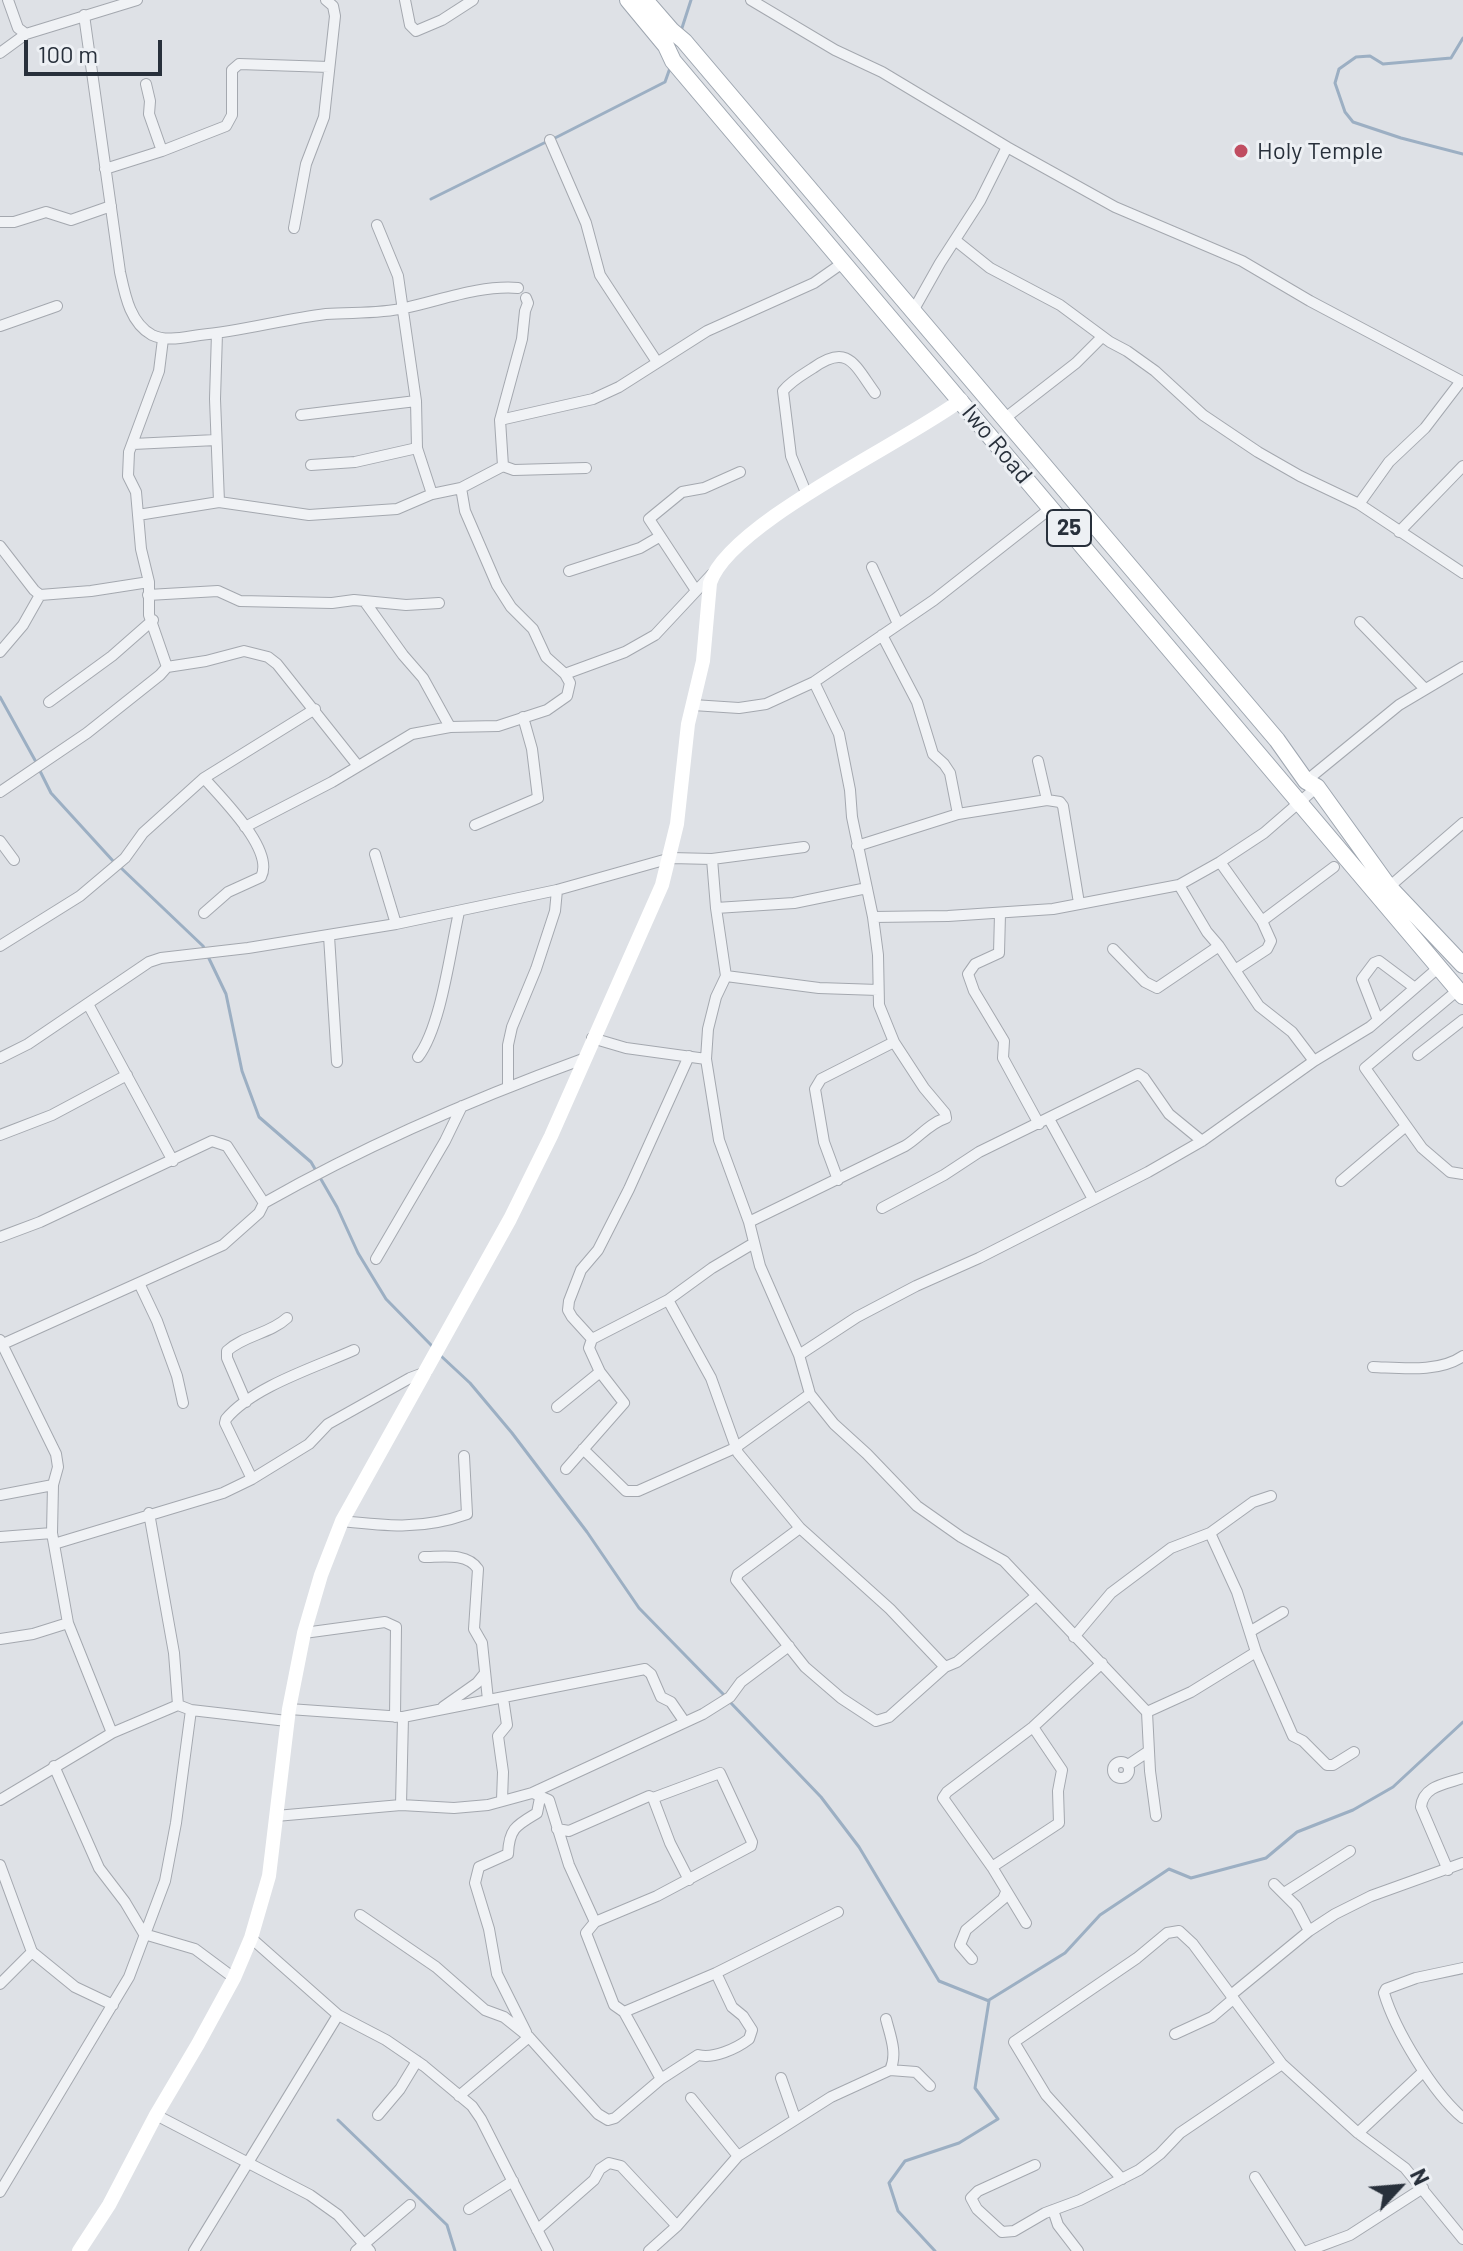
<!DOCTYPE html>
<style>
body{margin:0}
#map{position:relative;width:1463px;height:2251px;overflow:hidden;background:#dee1e6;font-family:Barlow,sans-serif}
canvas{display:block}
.north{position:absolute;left:1359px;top:2147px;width:80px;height:80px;-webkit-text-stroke:6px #edf0f4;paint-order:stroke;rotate:64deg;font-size:22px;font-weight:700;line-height:32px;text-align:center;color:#28303b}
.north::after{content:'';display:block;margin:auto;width:28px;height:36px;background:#28303b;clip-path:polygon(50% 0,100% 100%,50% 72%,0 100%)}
.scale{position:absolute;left:24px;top:40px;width:138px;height:36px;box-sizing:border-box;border:4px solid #28303b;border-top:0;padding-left:10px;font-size:24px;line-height:28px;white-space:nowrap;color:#28303b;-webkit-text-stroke:6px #edf0f4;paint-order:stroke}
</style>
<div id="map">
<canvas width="1463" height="2251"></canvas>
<div class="north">N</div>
<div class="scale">100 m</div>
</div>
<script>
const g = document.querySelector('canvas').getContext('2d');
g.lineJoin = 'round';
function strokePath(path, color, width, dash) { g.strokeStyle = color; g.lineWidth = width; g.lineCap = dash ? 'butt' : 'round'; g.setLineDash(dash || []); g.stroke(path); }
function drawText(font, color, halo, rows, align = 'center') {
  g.font = font + ' Barlow,sans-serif'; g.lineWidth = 6; g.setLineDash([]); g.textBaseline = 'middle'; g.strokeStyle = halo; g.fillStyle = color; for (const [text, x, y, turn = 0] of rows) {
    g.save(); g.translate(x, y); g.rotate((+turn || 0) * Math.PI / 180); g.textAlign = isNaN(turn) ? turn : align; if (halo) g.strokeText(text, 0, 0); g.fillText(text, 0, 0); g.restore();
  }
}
strokePath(new Path2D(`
 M681,31L691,0
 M1463,38L1451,58L1383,64L1370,56L1356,57L1339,69L1335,83L1345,112L1353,122L1401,138L1463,154
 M553,139L665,82L670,68
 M431,199L546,142
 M0,697L36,762
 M39,769L51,793L114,862
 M120,867L203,946L226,994L242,1071L259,1117L311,1162L337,1207L358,1253L386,1299L433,1347
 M441,1356L470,1383L512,1433L587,1532L639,1608L725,1696
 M730,1702L821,1797L859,1847L939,1981L989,2001
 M989,2000L1065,1953L1100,1915L1169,1869L1191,1878L1266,1858L1297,1832L1353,1810L1393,1787L1463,1722
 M338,2120L447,2225L455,2251
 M935,2251L898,2211L889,2183L905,2161L959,2143L998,2119L975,2088L989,2001`), '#9cafc3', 3);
const street = new Path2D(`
 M8,0L18,28L26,34
 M405,0L410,25L416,31L442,20L473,0
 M751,0L835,50L882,72L1007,147
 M84,15L120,272C125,295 130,323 152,335C166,342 185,337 200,335C243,331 284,319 326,314C353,312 379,314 405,308C442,300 480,285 518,288
 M0,53L26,34L137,0
 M146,84L150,101L149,114L162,151
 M550,140L586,223L600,275L657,362
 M105,169L162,151L226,126L232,115V70L239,64L329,67
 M0,222H14L46,212L71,220L111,206
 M377,225L398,276L416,401L417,448L432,494
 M294,228L306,164L324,117L335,16L333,6L326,0
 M955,240L990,268L1060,305L1110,342L1127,351L1155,371L1203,415L1258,452L1300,476L1359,504L1463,573
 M913,311L940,263L980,201L1007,147L1115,207L1242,261L1310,301L1463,382
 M0,326L57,306
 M217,333L215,399L219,502
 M163,339L159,371L129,452L128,476L136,492L141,549L149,582V615L167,667
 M301,415L416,401
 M1004,419L1076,363L1102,337
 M500,420L593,399L619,387L707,331L814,283L844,262
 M133,444L216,440
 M311,465L355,462L417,448
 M503,466L500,420L522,339L525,311L528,303L526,298
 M807,495L791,456L783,391C791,381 802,375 813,368C848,343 854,364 875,393
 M1359,504L1389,462L1425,428L1461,381
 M138,515L219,502L309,515L397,509L432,494L461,488L503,466L514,470L586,468
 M1399,532L1463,466
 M0,546L34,590L40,595L91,591L149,582
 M872,567L898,624
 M569,571L640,548L659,537
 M695,589L649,519L682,492L704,488L740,472
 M148,595L218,591L240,601L332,603L354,600L406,605L439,603
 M365,602L403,655L423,678L450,727
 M1360,622L1425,689
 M882,635L917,702L933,754L944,764L950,773L958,814
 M0,652L23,625L40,595
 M565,674L625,652L655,635L712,574
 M49,702L112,656L153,620
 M693,705L739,708L766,704L814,682L934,600L1051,508
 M1038,761L1047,800L1060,802L1063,806L1079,903
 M1306,781L1399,705L1463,667
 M0,792L87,733L160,675L167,667L206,661L244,651L268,657L277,664L358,766
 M475,825L538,798L532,749L523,717
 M245,827L332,782L412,734L450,727L498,726L547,710L567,696L570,683L565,674L546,657L533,629L511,607L497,585L465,511L461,488
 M0,841L14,860
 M857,846L958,814L1047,800
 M375,854L396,924
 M712,859L716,908L726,976L716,997L708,1029L706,1059L719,1140L749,1222L760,1266L799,1355L810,1394L834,1424L867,1454L917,1506L961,1537L1004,1561L1147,1712L1150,1771L1156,1816
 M1220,862L1262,921L1271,941L1267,949L1235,970
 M1179,885L1207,932L1219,946L1259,1006L1292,1032L1314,1061
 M1389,887L1463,823
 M716,908L794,903L867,888
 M204,913L228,892L261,877C275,850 222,799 204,778
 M1000,914L999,953L975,964L968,974L974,991L1004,1041L1003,1058L1039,1124
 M873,917L948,916L1053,909L1179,885L1220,862L1264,833L1317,787
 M1262,921L1334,867
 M329,936L337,1062
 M0,946L80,896L125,858L143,833L204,778L315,709
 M1113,949L1145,982L1157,988L1219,946
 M726,976L819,988L878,990
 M1458,990L1365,1068L1422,1148L1450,1172L1463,1174
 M88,1004L173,1161
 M1378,1020L1362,979L1374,963L1379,961L1415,988
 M592,1038L626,1048L706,1059
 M1418,1055L1463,1020
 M418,1057C441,1027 450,952 459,912
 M0,1058L28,1044L149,962L161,958L248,948L396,924L557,890L671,858L712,859L804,847
 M508,1086V1045L512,1027L536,969L555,911L557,890
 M1049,1119L1093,1199
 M0,1135L52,1115L127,1075
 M838,1180L824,1142L815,1089L821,1079L894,1042
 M1341,1181L1406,1126
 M264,1203C366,1145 473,1099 583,1059
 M882,1208L944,1175L979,1152L1138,1074L1144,1078L1169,1114L1202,1141
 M749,1222L905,1146C920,1137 928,1124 946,1118L945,1113L924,1088L894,1042L879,1005L878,955L873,917L852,817L850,790L839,734L814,682
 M0,1237L40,1222L212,1141L227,1146L264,1203L259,1213L223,1245L3,1344
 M376,1259L445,1141L462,1106
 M139,1283L157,1321L177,1376L183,1403
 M668,1300L711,1378L738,1453L800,1528L890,1609L945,1667L957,1662L1036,1596
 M592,1339L572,1317L568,1310L569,1301L581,1270L598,1250L629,1189L689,1056
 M0,1340L56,1454L58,1467L53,1485L52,1533L68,1623L112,1733
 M799,1355L857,1317L916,1286L979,1258L1148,1172L1202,1141L1314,1061L1370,1027L1438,968
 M1373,1367C1401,1368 1439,1373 1463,1356
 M246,1402L227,1358V1351C244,1335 270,1334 287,1318
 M557,1407L600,1372
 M583,1449L626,1491H638L735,1448L810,1394
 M566,1469L624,1403L600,1372L589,1348L592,1339L668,1300L712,1268L754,1243
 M252,1479L225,1423L226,1419C252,1387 316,1367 354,1350
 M0,1495L53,1485
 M149,1513L174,1653L178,1705
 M342,1521C388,1526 422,1530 467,1514L464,1456
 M800,1528L738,1574L736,1580L805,1667L841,1698L876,1721L889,1717L945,1667
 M1210,1533L1237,1592L1256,1652L1293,1736L1303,1741L1327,1765H1333L1354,1752
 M0,1537L52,1533
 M54,1544L223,1493L252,1479L309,1444L328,1424L410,1378L426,1372
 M424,1557C441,1557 467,1552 478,1569L474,1629L482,1643L488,1700
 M1251,1631L1283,1612
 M304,1633L385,1622L396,1627L395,1717
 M1074,1637L1111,1593L1171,1548L1210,1533L1253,1502L1271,1496
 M0,1639L33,1634L68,1623
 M443,1707L477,1683L485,1673
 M289,1709L403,1717L645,1669L651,1674L661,1697L671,1702L684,1721
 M1147,1712L1191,1692L1256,1652
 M1113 1770a8 8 0 1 1 16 0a8 8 0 1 1-16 0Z
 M1128,1765L1149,1751
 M54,1766L99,1868L125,1902L144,1934L195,1949L234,1978
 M535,1794L549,1800L569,1865L595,1922
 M653,1798L720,1773L752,1842L751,1846L657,1896L595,1922L586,1933L614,2005L624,2012L661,2079
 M0,1800L112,1733L178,1705L191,1710L287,1721
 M502,1800L503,1772L498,1736L507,1725L503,1698
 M401,1805L403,1717
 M276,1816L401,1805L454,1808L488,1805L532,1793L703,1714L730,1697L741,1682L789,1646
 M557,1829L569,1831L649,1796L653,1798L670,1843L689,1880
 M0,1865L32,1952L75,1987L113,2005
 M992,1867L1059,1823L1058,1791L1062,1770L1033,1727
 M1448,1870L1421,1807C1423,1786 1445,1784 1463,1778
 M1274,1884L1296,1906L1309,1931
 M1284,1893L1350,1851
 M360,1915L436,1967L485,2010L504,2017L529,2037L598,2114L608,2120L615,2118L661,2079L698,2055C713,2059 736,2049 749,2039L752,2030L743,2016L732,2007L716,1973
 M1026,1923L992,1867L943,1798L947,1792L1033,1727L1102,1663
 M251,1938L338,2015L386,2040L424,2066L472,2106L481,2119L548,2251
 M972,1959L960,1945L966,1930L1003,1899L1006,1892
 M1463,1968L1416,1978L1386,1989L1384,1993C1395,2030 1433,2093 1463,2118
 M0,1984L32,1952
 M624,2012L716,1973L838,1912
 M886,2019C890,2035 898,2054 890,2070
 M526,2032L497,1974L489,1929L475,1883L479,1867L508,1854C509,1828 517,1825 537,1813L540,1798
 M1175,2034L1212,2017L1232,2000L1231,1995L1309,1931L1335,1914L1371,1896L1463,1863
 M781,2078L795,2118
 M459,2096L529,2037
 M691,2098L738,2156
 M156,2115L310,2195L338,2215L370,2251
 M378,2115L400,2089L417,2061
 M1358,2133L1423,2072
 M1035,2165L978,2191L971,2198L977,2209L1002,2232L1014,2231L1045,2213L1080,2200L1139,2170L1160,2154L1180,2133L1282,2064
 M1255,2177L1302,2251
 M1122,2179L1046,2095L1014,2042L1137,1958L1167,1933L1179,1931L1193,1944L1282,2064L1358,2133L1405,2168L1463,2239
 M0,2192L129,1977L165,1881L176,1823L191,1710
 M469,2209L513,2181
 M1053,2210L1058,2225L1078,2251
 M537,2230L594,2180L600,2169L609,2163L621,2166L677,2226
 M194,2251L338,2015
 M356,2251L410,2205
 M649,2251L677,2226L738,2156L831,2097L890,2070L916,2072L930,2086
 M1307,2251L1350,2235L1423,2188`);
const primary = new Path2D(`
 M628,0L666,46L673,61C935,374 1200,684 1463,996
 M645,0L671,30L684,41L1277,740L1306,781L1317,787L1389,887L1463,965`);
strokePath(street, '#a4a8af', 12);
strokePath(primary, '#9ea6b0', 18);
strokePath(street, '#f0f2f5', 10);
strokePath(new Path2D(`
 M79,2251L109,2205L156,2115L198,2044L234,1978L251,1938L269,1876L289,1709L304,1633L321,1575L342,1521L510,1219L551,1136L662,885L677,824L688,724L703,661L710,583C729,523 906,442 961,400`), '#fff', 14);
strokePath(primary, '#fff', 16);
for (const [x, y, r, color] of [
 [1241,151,8,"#c04d61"]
]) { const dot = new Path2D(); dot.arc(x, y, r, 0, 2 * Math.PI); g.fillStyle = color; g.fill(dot); strokePath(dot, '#edf0f4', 3); }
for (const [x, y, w] of [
 [1069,528,44]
]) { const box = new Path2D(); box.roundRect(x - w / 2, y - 18, w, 36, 6); g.fillStyle = '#edf0f4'; g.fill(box); strokePath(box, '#28303b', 2); }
drawText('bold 22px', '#28303b', null, [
 ["25",1069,528]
]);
drawText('24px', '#28303b', '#edf0f4', [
 ["Holy Temple",1257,151]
], 'left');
drawText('24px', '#28303b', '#edf0f4', [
 ["Iwo Road",997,444,50]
]);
</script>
